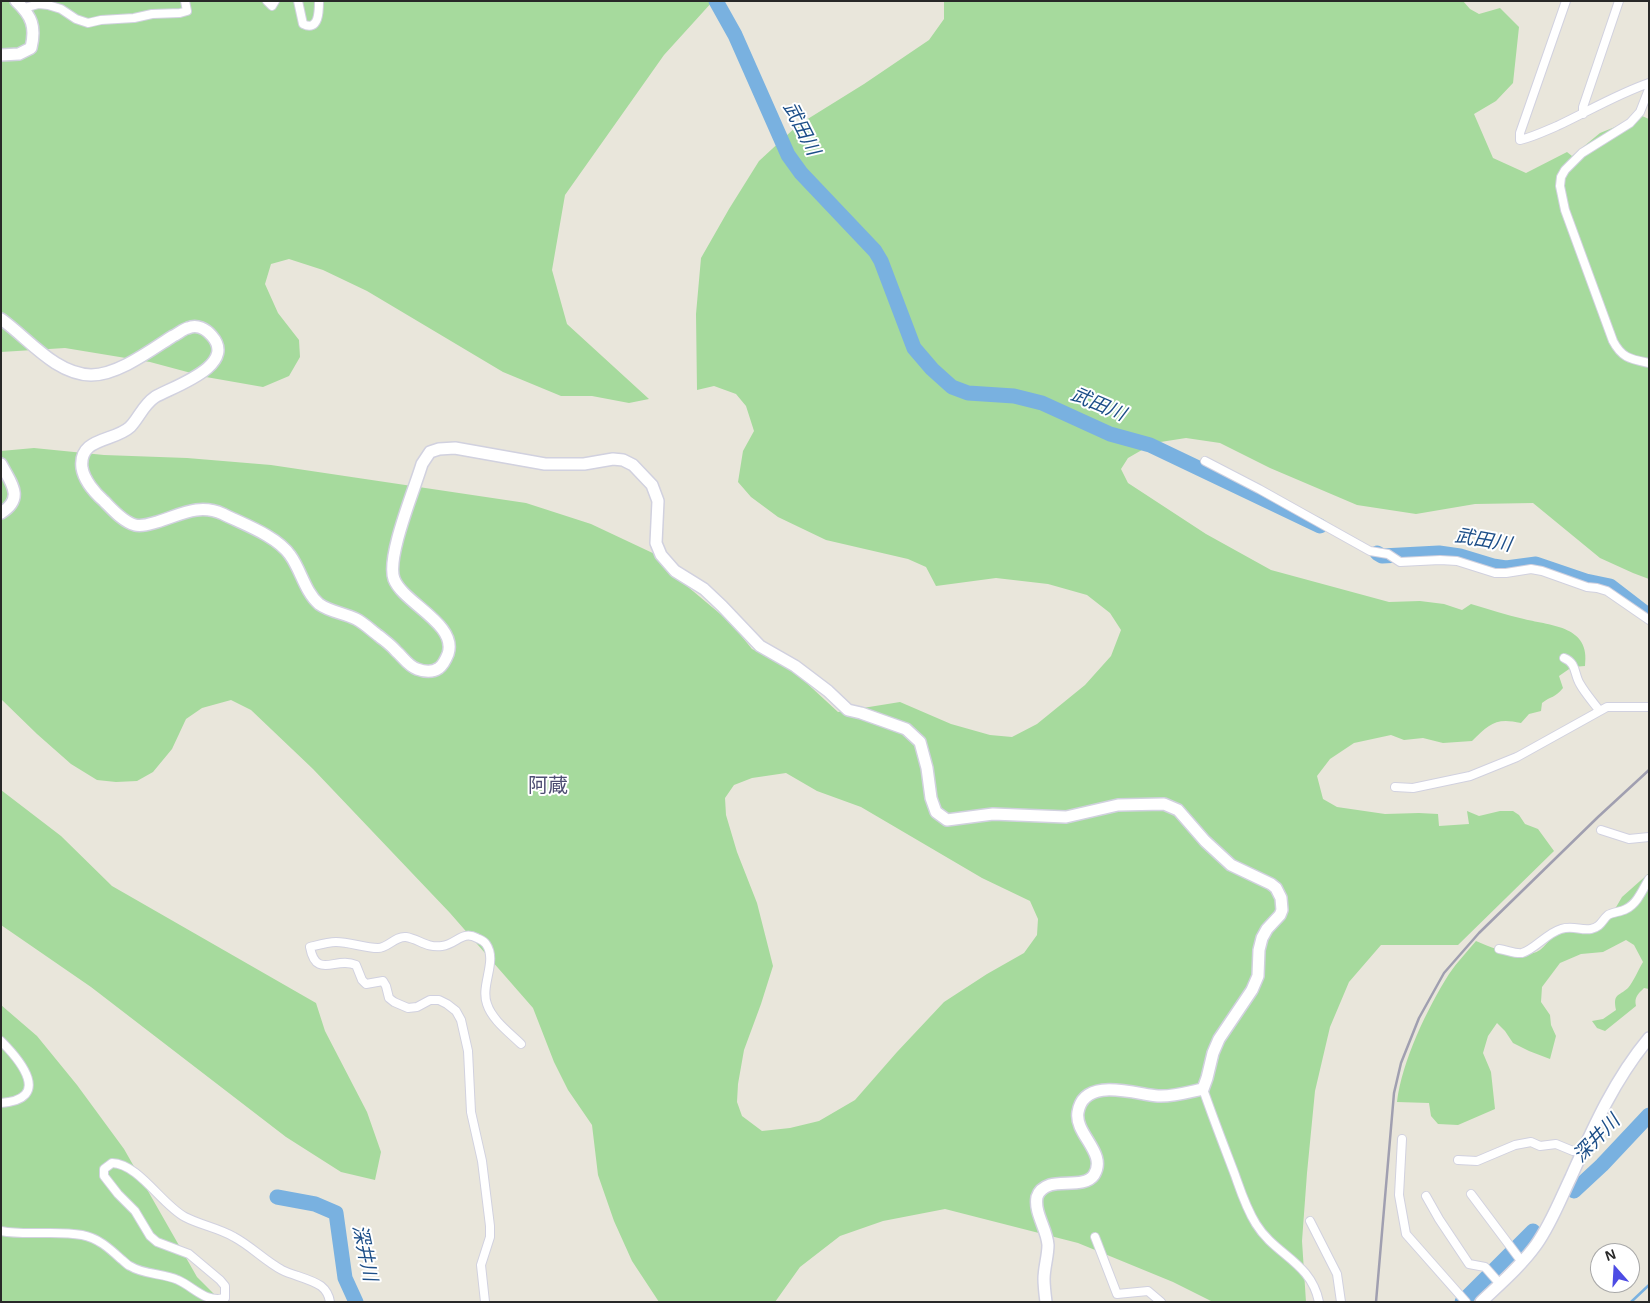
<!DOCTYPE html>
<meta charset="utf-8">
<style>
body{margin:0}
#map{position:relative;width:1650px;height:1303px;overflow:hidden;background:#e9e6db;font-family:Arial,sans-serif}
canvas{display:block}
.frame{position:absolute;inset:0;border:2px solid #282828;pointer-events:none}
.north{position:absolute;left:1590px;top:1243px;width:50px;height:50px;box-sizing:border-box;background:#fff;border:1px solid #a9a9a9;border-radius:50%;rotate:341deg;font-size:14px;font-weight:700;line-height:20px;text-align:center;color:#282828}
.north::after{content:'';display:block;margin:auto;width:18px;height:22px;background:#4d4ce4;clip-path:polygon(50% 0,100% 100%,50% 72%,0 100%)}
</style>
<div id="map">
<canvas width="1650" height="1303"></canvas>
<div class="frame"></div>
<div class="north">N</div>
</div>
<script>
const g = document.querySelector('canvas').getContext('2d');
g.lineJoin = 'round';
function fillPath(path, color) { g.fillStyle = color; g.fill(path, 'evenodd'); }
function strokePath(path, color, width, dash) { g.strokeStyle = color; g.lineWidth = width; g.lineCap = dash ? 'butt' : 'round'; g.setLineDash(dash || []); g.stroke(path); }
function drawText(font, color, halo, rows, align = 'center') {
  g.font = font + ' Arial,"Noto Sans JP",sans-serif'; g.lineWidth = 4; g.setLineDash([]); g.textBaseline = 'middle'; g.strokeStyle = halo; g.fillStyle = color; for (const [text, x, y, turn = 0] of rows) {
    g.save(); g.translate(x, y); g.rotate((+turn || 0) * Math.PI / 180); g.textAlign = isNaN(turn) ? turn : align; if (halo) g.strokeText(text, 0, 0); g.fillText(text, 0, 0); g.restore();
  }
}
fillPath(new Path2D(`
 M1,1H713L664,55L565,195L552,270L567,324L649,399L629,403L592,396H561L503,372L367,291L323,270L289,259L271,264L265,284L278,313L299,340L300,357L289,376L263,387L206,377L150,362L65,348L1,352Z
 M944,1H1463L1470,9L1479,14L1500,8L1519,27L1513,83L1496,101L1474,114L1493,158L1526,173L1567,152L1572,156L1600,133L1642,116L1649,119V579L1633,573L1600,558L1533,503L1475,504L1416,514L1357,505L1270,468L1220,443L1186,438L1154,443L1128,458L1121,469L1128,483L1206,534L1271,570L1389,602L1420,601L1444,604L1462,610L1471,604C1489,609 1506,615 1524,619C1552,626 1591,626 1585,666L1572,667L1559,676L1563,688C1555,698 1551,696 1542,703L1541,711L1529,714L1521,723C1496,717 1489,724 1472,741L1443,743L1423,738L1404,740L1391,735L1354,743L1330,759L1317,776L1323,799L1337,807L1385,814L1419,813L1438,814L1439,826L1469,824L1467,811L1479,816L1500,811H1513L1519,815L1525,824L1538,829L1554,851L1458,945H1381L1349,982L1330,1027L1315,1091L1307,1173L1302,1241L1306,1302H1213L1173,1282L1078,1243L945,1209L883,1221L840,1236L800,1267L775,1302H659L632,1261L614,1221L598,1175L592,1125L568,1090L554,1062L533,1008L450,913L313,769L251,710L231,700L202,708L186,719L172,749L153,772L137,781L116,782L97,780L71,764L37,734L1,699V451L34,448L104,455L187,458L271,465L526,503L591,524L659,556L675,576L731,623L752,649L778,661L799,676L838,712L900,702L951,724L990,735L1012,737L1037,724L1085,685L1111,656L1121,630L1110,613L1087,595L1048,584L996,578L936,586L926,567L908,559L826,540L778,517L751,497L738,482L743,451L754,431L746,406L736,394L714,386L697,390L696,314L701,258L729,209L759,161L798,125L864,84L929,40L944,19ZM786,773L817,791L861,807L982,878L1030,901L1038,919L1037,935L1024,953L987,974L944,1002L897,1052L855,1100L819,1121L790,1128L762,1131L742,1116L737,1102L738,1084L744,1050L761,1004L773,966L757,903L737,852L726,815L725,798L734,785L752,778Z
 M1,790L61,836L112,886L316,1003L325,1031L367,1112L381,1152L375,1180L341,1172L286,1137L91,987L1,925Z
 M1649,873V989L1644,988C1638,994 1634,997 1636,1006L1605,1031L1597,1028L1592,1021L1603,1019L1616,1010C1613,993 1618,997 1628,988C1634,981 1638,970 1643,962L1634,945L1626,940L1603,952L1581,954L1560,963L1542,987L1541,1002L1550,1015L1551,1025L1556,1036L1550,1059L1529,1051L1513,1043L1505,1031L1497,1023L1488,1036L1483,1053L1491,1072L1495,1109L1458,1125L1438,1124L1431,1116L1429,1103L1397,1102C1402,1061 1427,1009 1449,974C1457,962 1467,952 1476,941C1492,948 1524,961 1540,950C1545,946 1549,940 1554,936C1564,928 1576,931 1588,932L1612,914L1622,897Z
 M1,1005L37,1036L77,1085L124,1149L197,1277L222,1302H1Z`), '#a6da9d');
strokePath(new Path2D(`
 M1631,1302L1649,1285`), '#79b1e0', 2.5);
strokePath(new Path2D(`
 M716,1L735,35L788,155L801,173L875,251L881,261L914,348L932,369L952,387L968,393L1014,396L1042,403L1110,434L1150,445L1320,526
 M1377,553L1382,556L1439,553L1460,556L1493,566L1506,568L1536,564L1586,581L1610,586L1649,616
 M1574,1191L1602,1165L1649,1115
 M277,1197L315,1204L336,1213L345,1278L356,1302
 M1462,1302L1533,1231`), '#79b1e0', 15);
const street = new Path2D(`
 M267,1L272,6L275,1
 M298,1L303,24C319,32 319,11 319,1
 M1566,1L1520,133V140C1533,137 1545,131 1557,126C1587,112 1617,94 1649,83
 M24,8L39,4L48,5L61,9L76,19L88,23L101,20L134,18L152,14L180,13L187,11L185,1
 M1649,89L1640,112L1630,123L1582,153L1565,170L1561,177L1560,186L1565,210L1613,341C1622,358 1630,359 1649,363
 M1583,114V107L1619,1
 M1205,461L1259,489L1370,551L1388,554L1400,562L1440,560L1457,561L1495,573H1506L1531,569L1542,571L1587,587L1597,588L1607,591L1649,620
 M1564,658C1577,663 1574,675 1580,684C1585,693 1593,702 1599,710
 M1395,787L1413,788L1470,776L1517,757L1607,707H1649
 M1601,830L1629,839L1649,837
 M1499,949C1507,950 1515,954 1522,953C1534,950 1547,933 1561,929C1573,925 1581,931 1591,929C1601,927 1602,920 1608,915C1613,912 1621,912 1626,909C1637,904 1643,889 1649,879
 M1,1041C21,1061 52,1099 1,1103
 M1203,1089C1213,1118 1224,1146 1235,1175C1241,1192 1246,1208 1256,1224C1275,1255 1311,1262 1319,1302
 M1402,1139L1399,1195L1406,1234L1466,1302
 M1458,1160L1477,1161L1515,1145L1531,1142L1540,1146L1556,1144L1573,1151L1582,1152
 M1471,1194L1522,1262
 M1426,1196L1439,1219L1469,1264L1485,1267L1500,1284
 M1310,1221L1337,1274L1341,1302
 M1,1231C28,1236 55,1230 82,1235C98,1238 109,1248 121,1259C124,1261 127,1265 130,1266C144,1275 163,1273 178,1280C194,1287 205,1303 225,1298V1286L220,1280L189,1254L157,1242L150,1236L135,1211L118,1194L104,1176V1169L112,1163C139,1164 161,1204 185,1217C200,1225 219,1228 234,1237C251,1246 265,1261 282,1270C294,1276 309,1278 321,1286C326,1290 329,1295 330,1302
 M1095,1237L1117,1294L1148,1291L1161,1302
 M485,1302L481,1265L490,1237V1226L482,1161L471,1112L468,1051L461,1020L456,1011L447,1004L439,1000H430L417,1007L408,1008L394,1002L389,998L386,986L383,981L366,984L362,980L356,965C336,956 316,980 310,947C318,945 328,942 336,942C350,942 364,948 378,948C388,948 395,936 406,937C419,939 426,948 442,946C457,944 462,930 477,938C481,940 484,941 486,944C498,961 480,985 487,1004C492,1020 510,1033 521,1044`);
const secondary = new Path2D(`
 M1,55L19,54L31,48C36,27 32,16 16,1
 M1,319C29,339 55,374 91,375C118,375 151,350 173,336C178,334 183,329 188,328C197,324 206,329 212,336C238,366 172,387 155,397C143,405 139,418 130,427C114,442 78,437 82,468C84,480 95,493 104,501C112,509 123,522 135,525C142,527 150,524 157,522C180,515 199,503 223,514C243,524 277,536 290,555C301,570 305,592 319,604C330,612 344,613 356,619C364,623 372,631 379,636C385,641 391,645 396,651C403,657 408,666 417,669C425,672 432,673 439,668C443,665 446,659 448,654C458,624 403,603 394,579C386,557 415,488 422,464L430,452L439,449L455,448L545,464H584L613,459L623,460L633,465L652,485L658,501L656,543L661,555L675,571L704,589L722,606L760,646L795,666L828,691L848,710L861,713L906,729L920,742L927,768L931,798L936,812L947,820L993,814L1066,817L1118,805L1164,804L1178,810L1205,841L1231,865L1271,884L1276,888L1281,898L1282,910L1280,915L1267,929L1262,938L1259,950L1258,976L1252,990L1219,1039L1213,1053L1207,1078L1203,1089C1189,1092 1172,1097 1158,1096C1135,1094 1084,1076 1078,1112C1074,1134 1108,1153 1094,1175C1086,1187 1063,1181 1050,1185C1044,1187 1039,1190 1037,1197C1034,1213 1047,1229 1048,1245C1048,1256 1044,1268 1044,1279C1044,1286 1045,1294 1046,1302
 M1,464C11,483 25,498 1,513
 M1481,1302C1500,1284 1521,1266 1536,1245C1551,1224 1560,1200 1571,1177C1593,1128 1614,1080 1649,1038`);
strokePath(street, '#d1d1df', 10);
strokePath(secondary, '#d1d1df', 14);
strokePath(street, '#fff', 8);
strokePath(secondary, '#fff', 11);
strokePath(new Path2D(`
 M1376,1302L1394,1093L1401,1063L1419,1018L1444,973L1479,933L1598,817L1649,770`), '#a09fb0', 2.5);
drawText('italic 19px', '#1c4e88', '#fff', [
 ["武田川",801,129,63],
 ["武田川",1098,405,23],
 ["武田川",1483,541,10],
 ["深井川",1597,1139,-46],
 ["深井川",364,1253,78]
]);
drawText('20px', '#4e4e73', '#fff', [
 ["阿蔵",548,786]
]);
</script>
